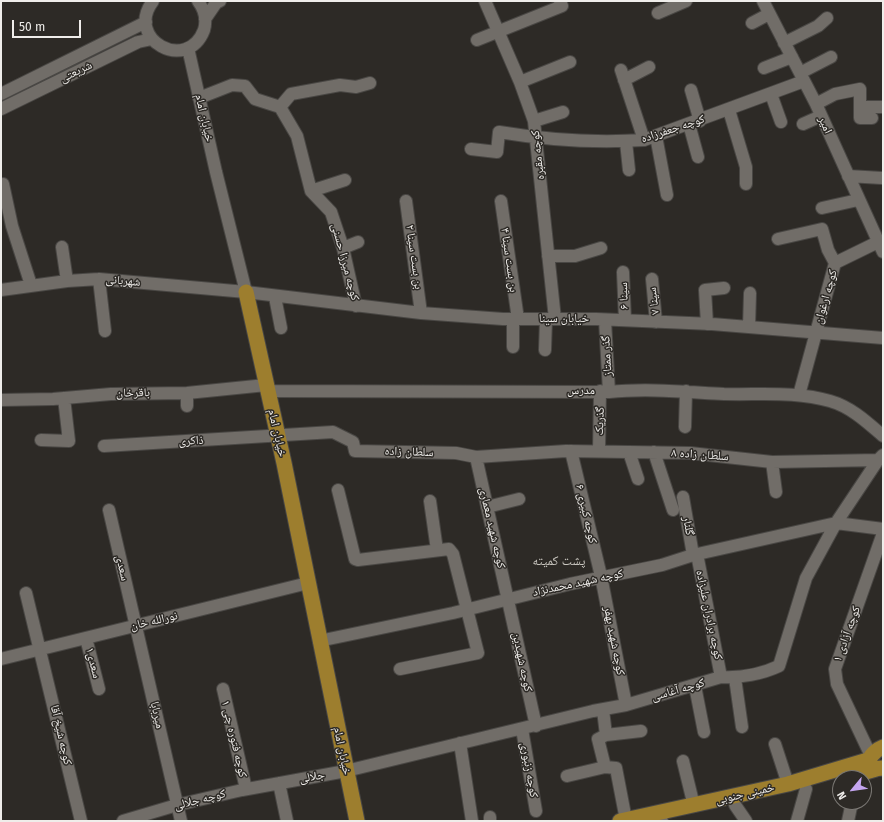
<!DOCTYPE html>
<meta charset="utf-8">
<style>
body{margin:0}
#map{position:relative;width:884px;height:822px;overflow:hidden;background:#2d2a26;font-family:"Fira Sans",sans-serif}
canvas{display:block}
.frame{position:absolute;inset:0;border:2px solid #efedea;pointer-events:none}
.north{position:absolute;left:832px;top:770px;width:40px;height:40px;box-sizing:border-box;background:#2d2a26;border:1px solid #7b7874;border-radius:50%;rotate:241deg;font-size:11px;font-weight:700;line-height:16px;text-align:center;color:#efedea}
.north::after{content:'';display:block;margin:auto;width:14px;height:18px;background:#c5a6f0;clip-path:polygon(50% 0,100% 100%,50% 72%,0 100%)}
.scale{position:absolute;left:12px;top:20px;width:69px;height:18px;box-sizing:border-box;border:2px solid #efedea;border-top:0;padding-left:5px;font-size:12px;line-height:14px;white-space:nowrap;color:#efedea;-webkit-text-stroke:3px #2d2a26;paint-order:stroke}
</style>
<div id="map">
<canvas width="884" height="822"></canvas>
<div class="frame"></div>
<div class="north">N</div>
<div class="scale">50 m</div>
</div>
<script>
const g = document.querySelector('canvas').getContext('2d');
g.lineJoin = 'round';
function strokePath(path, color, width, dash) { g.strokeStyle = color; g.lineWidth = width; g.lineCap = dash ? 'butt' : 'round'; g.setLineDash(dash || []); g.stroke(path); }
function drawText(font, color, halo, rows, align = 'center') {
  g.font = font + ' "Fira Sans","Noto Naskh Arabic",sans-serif'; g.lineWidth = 3; g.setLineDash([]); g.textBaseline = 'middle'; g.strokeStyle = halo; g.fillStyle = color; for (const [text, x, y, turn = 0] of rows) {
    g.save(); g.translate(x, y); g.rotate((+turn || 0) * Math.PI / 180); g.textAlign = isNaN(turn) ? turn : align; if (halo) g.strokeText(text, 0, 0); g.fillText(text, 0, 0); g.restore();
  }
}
const minor = new Path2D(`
 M153,1C124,39 187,74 204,30C207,20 204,9 198,1
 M485,1L520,82L534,121L555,319
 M763,1L816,104L883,252
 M658,13L686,1
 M205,19L216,3L220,1
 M752,23L769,14
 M477,40L562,6L560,1
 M784,43L818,26L827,18
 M188,48L216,172L246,292
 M764,68L792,57
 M621,70L644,140
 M800,73L831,57
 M624,80L649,67
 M520,82L570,62
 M691,90L700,121
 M1,94L146,22
 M771,94L781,122
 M199,98L232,85L245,86L255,99L280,107L297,136L311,191L331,212L343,248L356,306
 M816,104L835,94L860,89V118H872
 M280,107L291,94L340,85L356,87L370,83
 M860,107H883
 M1,109L138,42L152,39
 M729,110L746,167V184
 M534,121L563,112
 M689,124L698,157
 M803,124L821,116
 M656,136L667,195
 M626,142L629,170
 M471,149L497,152L499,132C547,140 595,143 644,140L804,81
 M848,176L882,178
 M3,184L12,226L31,285
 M311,191L345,180
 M406,201L421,313
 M501,201L518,319
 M822,208L858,200
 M778,239L822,229L828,250L835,263
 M62,247L67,281
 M343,248L358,242
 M548,256H575L601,248
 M835,263L878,242
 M623,272L625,320
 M99,279L105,331
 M652,279L656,322
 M1,290L67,281L99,279L246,292L421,313L503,319H596L712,324L883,338
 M275,297L281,328
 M513,319V347
 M605,320L609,392
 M707,324L705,290L724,288
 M749,327L750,293
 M545,350L546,319
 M267,391L609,392C648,388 686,392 724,394C760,395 796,391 830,401C851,407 867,422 883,436
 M187,393V406
 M799,395L835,263
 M1,400L53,399L111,394L187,393L266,385
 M685,427L686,391
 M41,440L69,441L64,398
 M104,446L333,432L353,442L355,451L456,453L476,457L566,451L629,452L690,453L772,462L878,460
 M571,451L601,576L626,705
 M599,451L600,391
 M629,452L638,479
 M654,452L673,510
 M476,457L536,726
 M772,462L776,492
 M338,490L355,559L358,560L449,549L453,554L478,653L400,669
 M683,497L693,555
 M430,501L437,550
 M487,507L519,499
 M109,510L181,821
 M697,554L721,677
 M26,593L81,821
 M86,638L99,689
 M319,641L453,613L570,584L662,565L693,555L836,523L883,529
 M1,659L308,583
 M735,678L742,727
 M695,686L704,732
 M223,689L246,789
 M603,710L606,735L598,739L605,767L616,768L626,820
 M522,729L536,811
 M606,735L641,731
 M460,743L472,821
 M775,744L788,784
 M871,756L837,684L835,669L883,533
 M683,761L694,806
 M567,776L605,767
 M279,783L287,821
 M735,805L746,821
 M490,817V821
 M661,820L662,821
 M123,821L177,805L242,790L346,771L593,711L626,705L721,677C740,678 762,674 779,666L806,578L836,523L878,460L883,455
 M797,821L806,789
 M848,821L852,802`);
const major = new Path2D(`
 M246,292L284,463L357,821
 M883,747C874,751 868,757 868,767L872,769L883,768
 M845,778L876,769
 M620,821L788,784L868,760`);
strokePath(minor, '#494744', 14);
strokePath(major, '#494744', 17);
strokePath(minor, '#716d68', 12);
strokePath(major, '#9d7e2e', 15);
drawText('12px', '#efedea', '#2d2a26', [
 ["شریعتی",76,72,-26],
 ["خیابان امام",204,118,77],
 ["امیر",825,125,66],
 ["کوچه جعفرزاده",673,129,-18],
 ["کوچه مقبره",538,155,-96],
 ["بن بست سینا ۲",414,257,82],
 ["بن بست سینا ۴",509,260,82],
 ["کوچه میرزا حسنی",345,262,75],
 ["شهربانی",123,281,5],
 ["سینا ۶",624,296,-92],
 ["کوچه ارغوان",826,297,-74],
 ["سینا ۷",654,301,-97],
 ["خیابان سینا",564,319],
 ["گذر ممتاز",607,356,-93],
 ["مدرس",581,391],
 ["باقرخان",133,393,-1],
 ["گذریک",600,421,-88],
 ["خیابان امام",277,433,77],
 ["ذاکری",191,441,-3],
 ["سلطان زاده",409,452,2],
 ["سلطان زاده ۸",700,455,4],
 ["کوچه کبیری ۶",586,514,77],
 ["گلنار",688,526,80],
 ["کوچه شهید معماری",492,528,77],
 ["سعدی",122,568,77],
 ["کوچه شهید محمدنژاد",578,583,-12],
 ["کوچه برادران علیزاده",709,615,78],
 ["نورالله خان",154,621,-13],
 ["کوچه آزادی ۱",847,634,-70],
 ["کوچه شهید بهفر",614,641,79],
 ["کوچه شهیدین",522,662,78],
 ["سعدی۱",93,663,76],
 ["کوچه آغاسی",678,690,-16],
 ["میربابا",157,715,77],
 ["کوچه شیخ آقا",61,735,77],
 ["کوچه فتوره چی ۱",234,739,77],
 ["خیابان امام",342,751,78],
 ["کوچه زنبوری",529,770,80],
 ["جلالی",312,777,-10],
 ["خمینی جنوبی",745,794,-13],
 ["کوچه جلالی",200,800,-14]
]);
drawText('13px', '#cac7c0', '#2d2a26', [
 ["پشت کمیته",559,561]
]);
</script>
